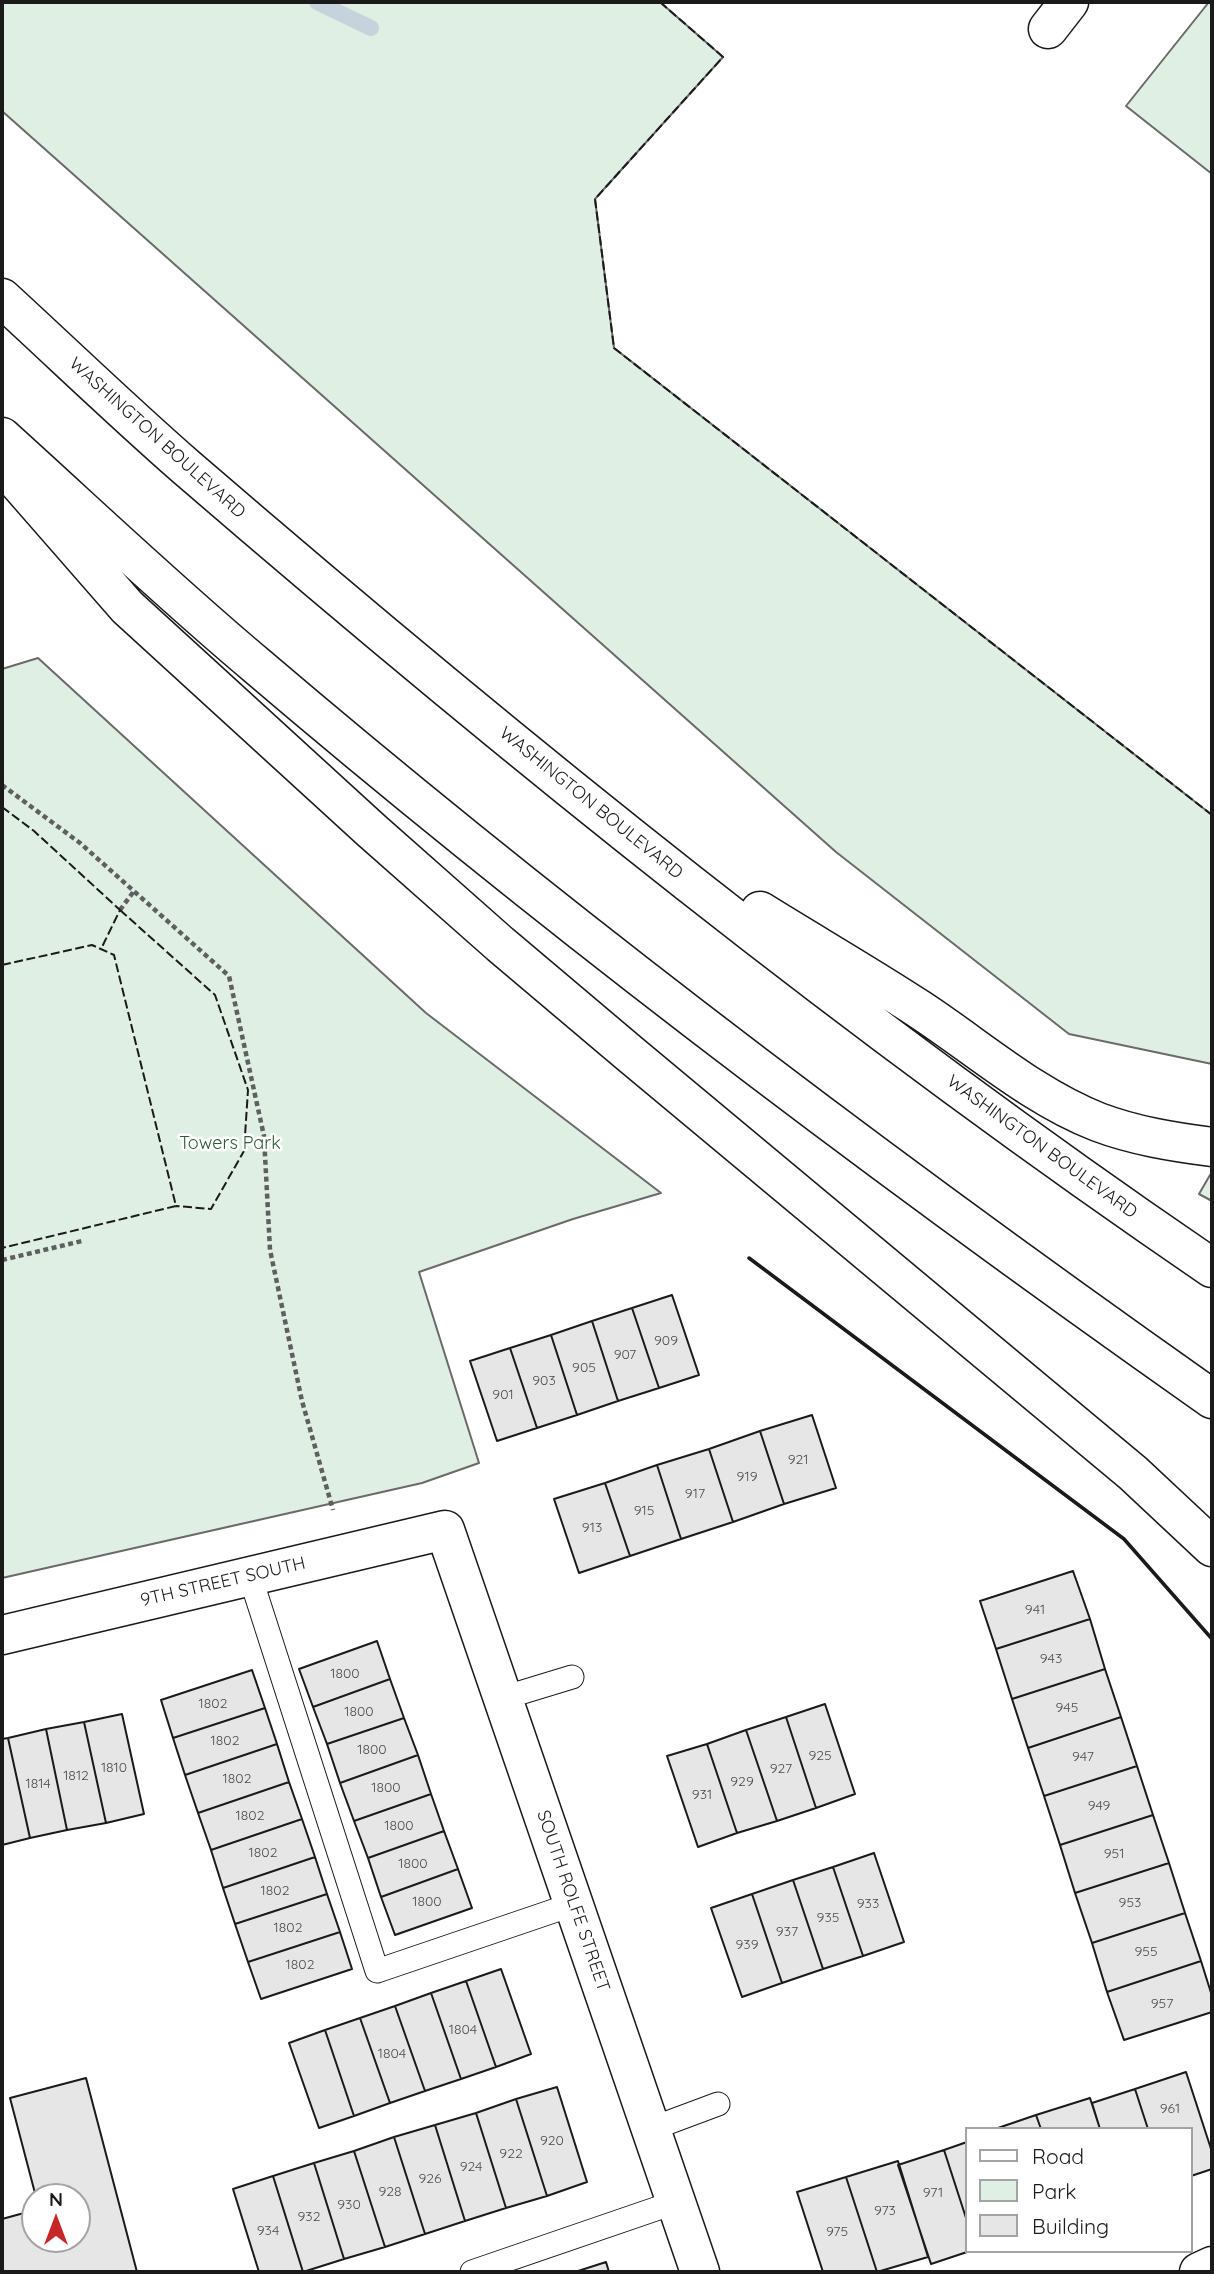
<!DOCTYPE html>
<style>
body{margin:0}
#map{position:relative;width:1214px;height:2274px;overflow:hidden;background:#fff;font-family:Quicksand,sans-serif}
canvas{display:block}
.frame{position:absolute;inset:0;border:4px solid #1a1a1a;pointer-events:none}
.legend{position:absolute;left:965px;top:2127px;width:228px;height:126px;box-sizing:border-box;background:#fff;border:2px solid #a3a3a3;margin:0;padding:9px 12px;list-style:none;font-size:21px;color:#1a1a1a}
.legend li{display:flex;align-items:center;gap:14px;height:35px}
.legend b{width:35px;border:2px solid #a3a3a3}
.north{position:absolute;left:21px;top:2183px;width:70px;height:70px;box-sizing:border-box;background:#fff;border:2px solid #a3a3a3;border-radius:50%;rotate:0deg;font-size:19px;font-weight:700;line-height:28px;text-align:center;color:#1a1a1a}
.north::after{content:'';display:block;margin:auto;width:24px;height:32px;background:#c62828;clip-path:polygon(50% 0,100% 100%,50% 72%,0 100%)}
</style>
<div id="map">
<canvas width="1214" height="2274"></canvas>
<div class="frame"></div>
<ul class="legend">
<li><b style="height:9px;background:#fff"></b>Road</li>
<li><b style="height:19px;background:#e0efe3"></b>Park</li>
<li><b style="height:19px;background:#e6e6e6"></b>Building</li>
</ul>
<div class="north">N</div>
</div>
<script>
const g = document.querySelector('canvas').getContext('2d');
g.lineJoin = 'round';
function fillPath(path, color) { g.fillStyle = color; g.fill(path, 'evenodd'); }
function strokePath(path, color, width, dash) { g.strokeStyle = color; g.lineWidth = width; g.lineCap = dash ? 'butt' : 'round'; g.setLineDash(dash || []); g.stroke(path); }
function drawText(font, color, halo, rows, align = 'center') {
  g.font = font + ' Quicksand,sans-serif'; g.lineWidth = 5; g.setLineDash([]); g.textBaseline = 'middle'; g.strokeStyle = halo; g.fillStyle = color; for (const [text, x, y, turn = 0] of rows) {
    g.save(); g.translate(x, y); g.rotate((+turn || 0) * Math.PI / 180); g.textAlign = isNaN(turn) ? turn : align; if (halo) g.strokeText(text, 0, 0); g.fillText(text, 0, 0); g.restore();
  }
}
const green = new Path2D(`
 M2,2H660L723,57L595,199L614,348L1212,815V1064L1069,1034L836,852L2,111Z
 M1209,2H1212V174L1126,106Z
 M38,658L426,1013L661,1193L573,1219L419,1272L479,1463L422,1483L2,1578V669Z
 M1210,1175H1212V1201L1199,1194Z`);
fillPath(green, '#e0efe3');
strokePath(green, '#6a6a6a', 2);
strokePath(new Path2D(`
 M317,2L371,28`), '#c6d2dc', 16);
const building = new Path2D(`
 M672,1295L699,1375L659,1388L632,1308Z
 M632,1308L659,1388L618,1401L592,1321Z
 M592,1321L618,1401L577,1415L551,1335Z
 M551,1335L577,1415L537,1428L510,1348Z
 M510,1348L537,1428L497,1441L470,1361Z
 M812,1415L836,1488L784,1504L760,1431Z
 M760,1431L784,1504L733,1522L709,1449Z
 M709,1449L733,1522L681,1539L657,1465Z
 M657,1465L681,1539L630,1556L605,1483Z
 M605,1483L630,1556L579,1573L554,1499Z
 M1073,1571L1090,1619L996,1649L980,1601Z
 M1090,1619L1105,1669L1012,1699L996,1649Z
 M377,1641L390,1679L313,1707L299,1669Z
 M1105,1669L1121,1717L1028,1748L1012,1699Z
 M252,1670L265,1708L173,1738L161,1700Z
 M390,1679L404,1718L327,1744L313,1707Z
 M825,1704L855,1794L816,1808L786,1717Z
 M265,1708L277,1744L185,1775L173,1738Z
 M122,1714L144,1814L106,1823L84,1722Z
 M786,1717L816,1808L777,1821L746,1730Z
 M1121,1717L1137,1766L1044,1796L1028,1748Z
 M404,1718L418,1755L340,1783L327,1744Z
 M84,1722L106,1823L67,1830L46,1729Z
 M46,1729L67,1830L30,1838L8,1738Z
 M746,1730L777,1821L737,1833L707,1744Z
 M8,1738L30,1838L2,1845V1739Z
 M277,1744L289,1782L198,1813L185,1775Z
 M707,1744L737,1833L698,1847L667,1756Z
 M418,1755L431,1794L354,1821L340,1783Z
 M1137,1766L1153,1815L1060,1845L1044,1796Z
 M289,1782L302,1819L211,1850L198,1813Z
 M431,1794L444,1831L368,1858L354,1821Z
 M1153,1815L1169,1863L1075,1893L1060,1845Z
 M302,1819L315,1857L223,1888L211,1850Z
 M444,1831L458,1869L381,1897L368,1858Z
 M874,1853L904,1942L863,1956L833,1867Z
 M315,1857L327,1894L235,1924L223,1888Z
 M1169,1863L1185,1913L1092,1943L1075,1893Z
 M833,1867L863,1956L823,1969L793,1880Z
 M458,1869L472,1908L395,1935L381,1897Z
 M793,1880L823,1969L782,1983L752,1894Z
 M327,1894L340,1932L248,1962L235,1924Z
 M752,1894L782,1983L742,1997L711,1908Z
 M1185,1913L1201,1961L1107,1992L1092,1943Z
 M340,1932L352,1969L261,1999L248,1962Z
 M1201,1961L1212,1996V2012L1124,2040L1107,1992Z
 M501,1969L531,2054L496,2067L466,1981Z
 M466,1981L496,2067L461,2079L431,1993Z
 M431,1993L461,2079L425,2091L395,2006Z
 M395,2006L425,2091L390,2103L360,2018Z
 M360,2018L390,2103L354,2116L325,2030Z
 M325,2030L354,2116L319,2128L289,2043Z
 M1186,2072L1212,2152V2169L1191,2176V2129H1148L1135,2089Z
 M86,2078L137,2272H2V2219L35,2210V2239H77V2197H36L10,2098Z
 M557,2087L587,2182L547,2196L516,2099Z
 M1135,2089L1148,2129H1100L1092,2103Z
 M1090,2098L1100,2129H1041L1036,2115Z
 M516,2099L547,2196L506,2208L476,2113Z
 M476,2113L506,2208L465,2221L435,2125Z
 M1036,2115L1041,2129H995Z
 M435,2125L465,2221L425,2234L394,2137Z
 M394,2137L425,2234L385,2247L354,2151Z
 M967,2142V2221L944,2150Z
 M944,2150L967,2221V2251H970L931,2264L898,2165Z
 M354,2151L385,2247L344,2259L314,2163Z
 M898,2161L928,2257L877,2272L846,2177Z
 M314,2163L344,2259L303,2272L273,2176Z
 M273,2176L303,2272H259L233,2189Z
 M846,2177L877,2272H823L797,2192Z
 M606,2262L609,2272H575Z`);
fillPath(building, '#e6e6e6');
strokePath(building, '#1a1a1a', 2);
const lane = new Path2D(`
 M250,1576L377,1971L574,1904
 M503,1698L572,1677
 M651,2129L718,2104
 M472,2272L676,2202`);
const street = new Path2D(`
 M1048,29L1069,2
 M2,1635L445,1530L700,2272`);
const primary = new Path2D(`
 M1199,2272L1212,2266`);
const highway = new Path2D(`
 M2,298C63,354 123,412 186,467C514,750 854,1024 1212,1268
 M2,437C86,513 169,592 256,665C562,926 884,1168 1212,1399
 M2,464L127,607L371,830L500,944L629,1053L1133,1473L1212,1547
 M760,911C813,944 867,975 919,1009C977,1047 1032,1096 1098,1122C1135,1136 1174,1142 1212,1147`);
strokePath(lane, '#1a1a1a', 25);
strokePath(street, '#1a1a1a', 41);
strokePath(primary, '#1a1a1a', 41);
strokePath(highway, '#1a1a1a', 41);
strokePath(new Path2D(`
 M2,785L80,843L229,976L264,1136L270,1250L302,1401L333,1510
 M120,910L134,891
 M2,1260L82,1241`), '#5f5f5f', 4.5, [5, 3.5]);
strokePath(lane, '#fff', 23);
strokePath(street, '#fff', 38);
strokePath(primary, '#fff', 38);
strokePath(highway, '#fff', 38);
strokePath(new Path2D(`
 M660,2L723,57L595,199L614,348L1212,815
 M2,807L34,831L120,910L101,949
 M120,910L215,995L248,1090L244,1151L211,1209L176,1206
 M2,965L92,945L114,955L176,1206L2,1248`), '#1a1a1a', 2, [9, 3.5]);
strokePath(new Path2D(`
 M749,1258L1124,1539L1212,1639`), '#1a1a1a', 3.5);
drawText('14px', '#4d4d4d', null, [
 ["909",666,1341],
 ["907",625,1355],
 ["905",584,1368],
 ["903",544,1381],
 ["901",503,1395],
 ["921",798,1460],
 ["919",747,1477],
 ["917",695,1494],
 ["915",644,1511],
 ["913",592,1528],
 ["941",1035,1610],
 ["943",1051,1659],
 ["1800",345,1674],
 ["1802",213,1704],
 ["945",1067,1708],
 ["1800",359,1712],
 ["1802",225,1741],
 ["1800",372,1750],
 ["925",820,1756],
 ["947",1083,1757],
 ["1810",114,1768],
 ["927",781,1769],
 ["1812",76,1776],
 ["1802",237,1779],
 ["929",742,1782],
 ["1814",38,1784],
 ["1800",386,1788],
 ["931",702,1795],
 ["949",1099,1806],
 ["1802",250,1816],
 ["1800",399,1826],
 ["1802",263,1853],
 ["951",1114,1854],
 ["1800",413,1864],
 ["1802",275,1891],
 ["1800",427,1902],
 ["953",1130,1903],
 ["933",868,1904],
 ["935",828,1918],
 ["1802",288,1928],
 ["937",787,1932],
 ["939",747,1945],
 ["955",1146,1952],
 ["1802",300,1965],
 ["957",1162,2004],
 ["1804",463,2030],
 ["1804",392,2054],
 ["961",1170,2109],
 ["920",552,2141],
 ["922",511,2154],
 ["924",471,2167],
 ["926",430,2179],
 ["928",390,2192],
 ["971",933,2193],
 ["930",349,2205],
 ["973",885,2211],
 ["932",309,2217],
 ["934",268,2231],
 ["975",837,2232]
]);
drawText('18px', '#1a1a1a', '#fff', [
 ["WASHINGTON BOULEVARD",157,438,42],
 ["WASHINGTON BOULEVARD",591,803,39],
 ["WASHINGTON BOULEVARD",1042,1147,36],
 ["9TH STREET SOUTH",223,1582,-13],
 ["SOUTH ROLFE STREET",573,1901,71]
]);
drawText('18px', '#2b5a34', '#fff', [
 ["Towers Park",230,1144]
]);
</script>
